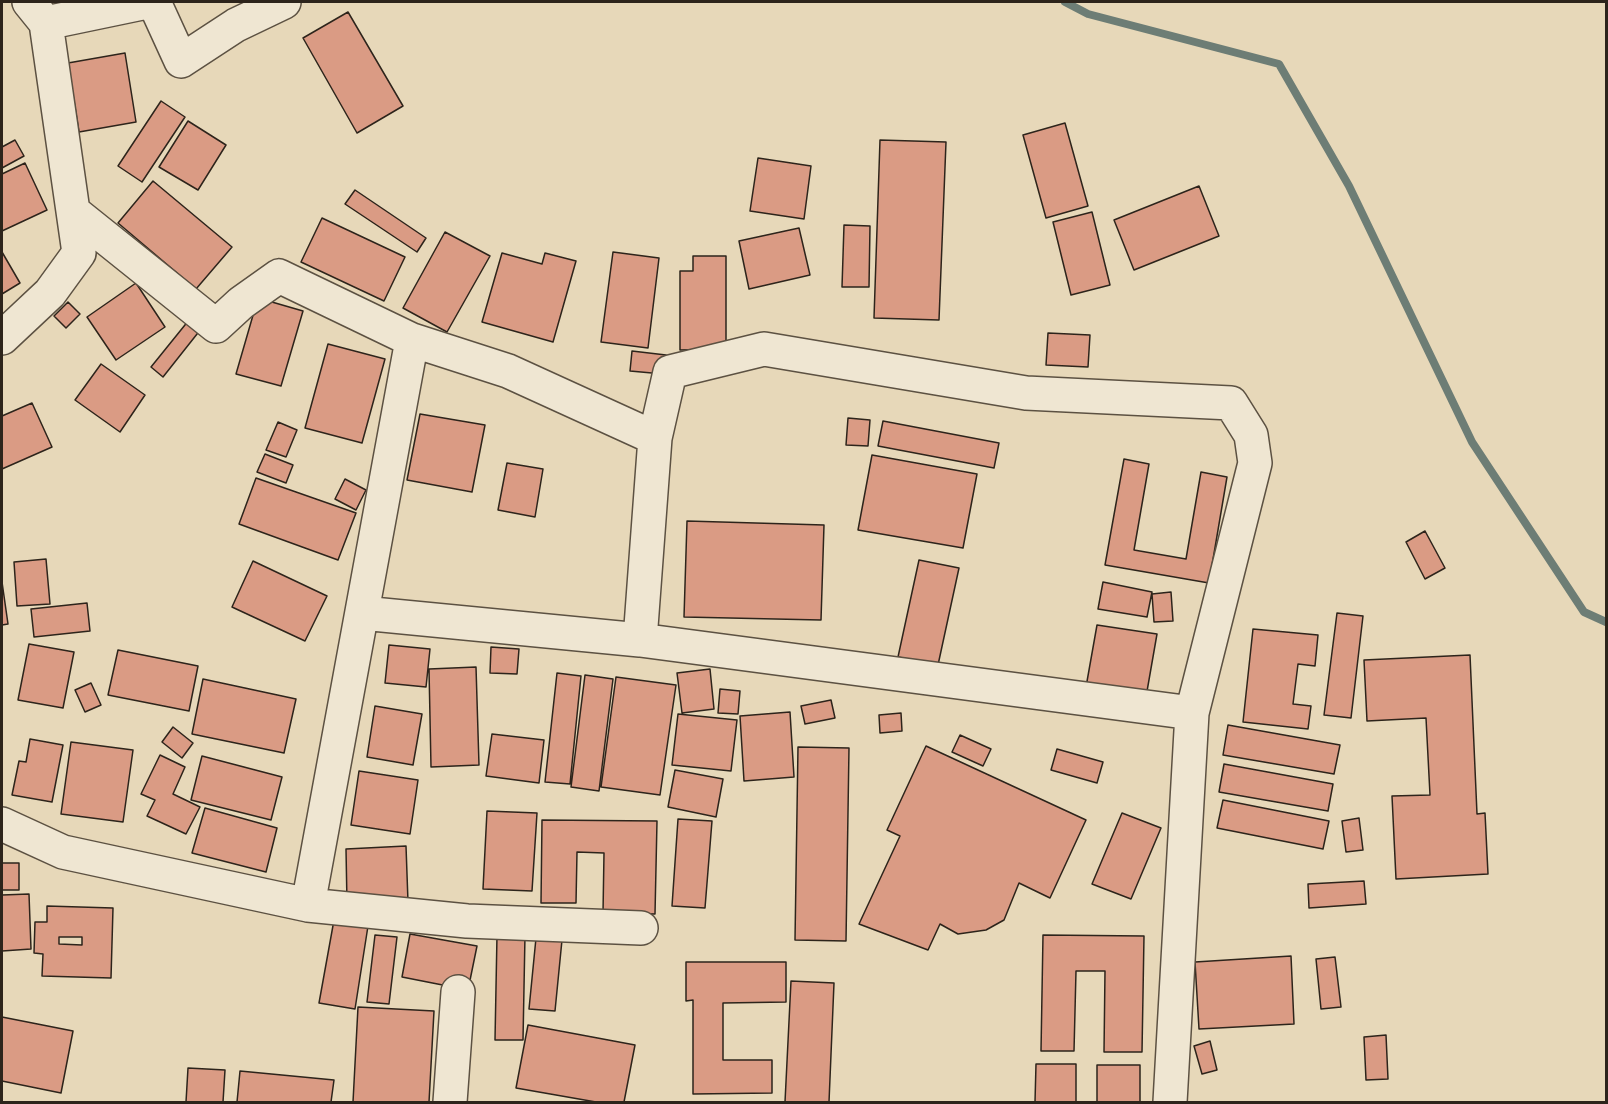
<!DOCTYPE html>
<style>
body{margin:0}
#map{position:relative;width:1608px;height:1104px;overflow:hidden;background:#e7d8b9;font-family:"EB Garamond",serif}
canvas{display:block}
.frame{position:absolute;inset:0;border:3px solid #2d241b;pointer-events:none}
</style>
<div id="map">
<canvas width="1608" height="1104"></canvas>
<div class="frame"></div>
</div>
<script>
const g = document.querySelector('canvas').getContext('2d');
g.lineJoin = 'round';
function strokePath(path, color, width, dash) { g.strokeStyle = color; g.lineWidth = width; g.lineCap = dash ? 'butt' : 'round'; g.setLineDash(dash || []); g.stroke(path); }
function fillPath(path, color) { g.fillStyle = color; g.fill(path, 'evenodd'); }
strokePath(new Path2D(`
 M1065,2L1088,14L1279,64L1349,186L1472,442L1584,612L1606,622`), '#6d7d75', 8);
const building = new Path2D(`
 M348,12L403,106L357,133L303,38Z
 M125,53L136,122L79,132L68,63Z
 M161,101L185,117L142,182L118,166Z
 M188,121L226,145L198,190L159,167Z
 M1065,123L1088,206L1046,218L1023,135Z
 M15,140L24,156L2,168V147Z
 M880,140L946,142L939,320L874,318Z
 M758,158L811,166L804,219L750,211Z
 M25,163L47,210L2,231V174Z
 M153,181L232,247L196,289L118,223Z
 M1199,186L1219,236L1134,270L1114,220Z
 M355,190L426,238L417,252L345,204Z
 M1092,212L1110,285L1071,295L1053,222Z
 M322,218L405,257L384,301L301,262Z
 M844,225L870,226L869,287H842Z
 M799,228L810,275L749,289L739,241Z
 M445,232L490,256L447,332L403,308Z
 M2,252L20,283L2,294Z
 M613,252L659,258L648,348L601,342Z
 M502,253L542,264L545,253L576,261L553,342L482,322Z
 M693,256H726V349L680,350V271H693Z
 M136,283L165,327L116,360L87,317Z
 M258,298L303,311L281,386L236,374Z
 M68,302L80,314L66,328L54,316Z
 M189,320L201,329L163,377L151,367Z
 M1048,333L1090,335L1088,367L1046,365Z
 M328,344L385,359L362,443L305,428Z
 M632,351L666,355L663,374L630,371Z
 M101,364L145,395L120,432L75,400Z
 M32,403L52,447L2,469V416Z
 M420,414L485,425L472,492L407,480Z
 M848,418L870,420L868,446L846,445Z
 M883,421L999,443L994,468L878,446Z
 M278,422L297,430L286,457L266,450Z
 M265,454L293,465L286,483L257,472Z
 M872,455L977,474L963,548L858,530Z
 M1124,459L1149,464L1134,550L1186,559L1201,472L1227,477L1209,583L1105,565Z
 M507,463L543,469L535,517L498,510Z
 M256,478L356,513L338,560L239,524Z
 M345,479L366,490L356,510L335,499Z
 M687,521L824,525L821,620L684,617Z
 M1425,531L1445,568L1425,579L1406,542Z
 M46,559L50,604L17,606L14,562Z
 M919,560L959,568L938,665L898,657Z
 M253,561L327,596L305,641L232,607Z
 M2,582L8,624L2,625Z
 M1103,582L1152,592L1147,617L1098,609Z
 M1171,592L1173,621L1154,622L1152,594Z
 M87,603L90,631L34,637L31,609Z
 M1337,613L1363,616L1351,718L1324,715Z
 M1097,625L1157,634L1146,697L1086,687Z
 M1253,629L1318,635L1315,666L1298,664L1293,704L1311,706L1308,729L1243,722Z
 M29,644L74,652L63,708L18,700Z
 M389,645L430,649L426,687L385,683Z
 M491,647L519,649L517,674L490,673Z
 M118,650L198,666L189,711L108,695Z
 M1470,655L1477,814L1485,813L1488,874L1396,879L1392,796L1430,795L1426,718L1367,721L1364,660Z
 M476,667L479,765L431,767L429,669Z
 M710,669L714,709L682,713L677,673Z
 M557,673L581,676L570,784L545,782Z
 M585,675L613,679L599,791L571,787Z
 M616,677L676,685L660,795L601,787Z
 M203,679L296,699L284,753L192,734Z
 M91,683L101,705L85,712L75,690Z
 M720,689L740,691L738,714L718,713Z
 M831,700L835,718L805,724L801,706Z
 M375,706L422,714L413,765L367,757Z
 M790,712L794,777L744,781L740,716Z
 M901,713L902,731L880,733L879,715Z
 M678,714L737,720L731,771L672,765Z
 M1228,725L1340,745L1334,774L1223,755Z
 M173,727L193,743L182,758L162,742Z
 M492,734L544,740L539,783L486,776Z
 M960,735L991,749L983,766L952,752Z
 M30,739L63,745L52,802L12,795L19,761L26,762Z
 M71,742L133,750L123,822L61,814Z
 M926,746L1086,820L1050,898L1019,883L1004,920L986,930L958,934L940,924L928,950L859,924L900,836L887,830Z
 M798,747L849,748L846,941L795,940Z
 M1057,749L1103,762L1097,783L1051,770Z
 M160,755L185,767L173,794L200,807L186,834L147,816L155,800L141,794Z
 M202,756L282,777L271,820L191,800Z
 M1224,764L1333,784L1328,811L1219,792Z
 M675,770L723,779L716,817L668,807Z
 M359,771L418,780L410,834L351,825Z
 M1223,800L1329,821L1323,849L1217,828Z
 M205,808L277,828L266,872L192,853Z
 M487,811L537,813L532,891L483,889Z
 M1122,813L1161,828L1131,899L1092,884Z
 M1359,818L1363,850L1346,852L1342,821Z
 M678,819L712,821L705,908L672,906Z
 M542,820L657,821L655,914L603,913L604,853L577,852L576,903H541Z
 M406,846L408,902L347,904L346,849Z
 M2,863H19V890H2Z
 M1364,881L1366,904L1309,908L1308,884Z
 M29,894L31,949L2,951V895Z
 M47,906L113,908L111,978L42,976L43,954L34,953L35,922H47ZM59,937H82V945L59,944Z
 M334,920L368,926L355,1009L319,1003Z
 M410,934L477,946L468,990L402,977Z
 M375,935L397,937L389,1004L367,1002Z
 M497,935H525L523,1040H495Z
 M1043,935L1144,936L1142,1052H1104L1105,971H1076L1074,1051H1041Z
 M536,938L562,940L555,1011L529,1009Z
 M1291,956L1294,1024L1199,1029L1195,962Z
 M1335,957L1341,1007L1321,1009L1316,959Z
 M686,962H786V1002L723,1003V1060H772V1093L693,1094V1000L686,1001Z
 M791,981L834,983L829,1102H785Z
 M358,1007L434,1011L429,1102H353Z
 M2,1017L73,1031L61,1093L2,1081Z
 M528,1025L635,1045L624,1102H596L516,1088Z
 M1386,1035L1388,1079L1366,1080L1364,1037Z
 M1210,1041L1217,1070L1202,1074L1194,1046Z
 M1036,1064H1076V1102H1035Z
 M1097,1065H1140V1102H1097Z
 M188,1068L225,1070L223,1102H186Z
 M240,1071L334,1080L331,1102H237Z`);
fillPath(building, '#da9b84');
strokePath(building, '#2d241b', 1.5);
const minor = new Path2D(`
 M154,2L181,61L236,25L284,2
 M46,23L147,2
 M75,213L216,326L241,303L279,276L412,340L508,371L655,438
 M2,338L50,293L79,253L46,23L29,2
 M362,613L640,640L1192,713
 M640,640L655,438L670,372L764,349L1026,393L1231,403L1251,435L1255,463L1192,713L1170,1102
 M2,824L63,852L308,905L467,921L641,928
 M308,905L412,340
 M450,1102L458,992`);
strokePath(minor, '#5c5142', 36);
strokePath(minor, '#efe6d2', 33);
</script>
